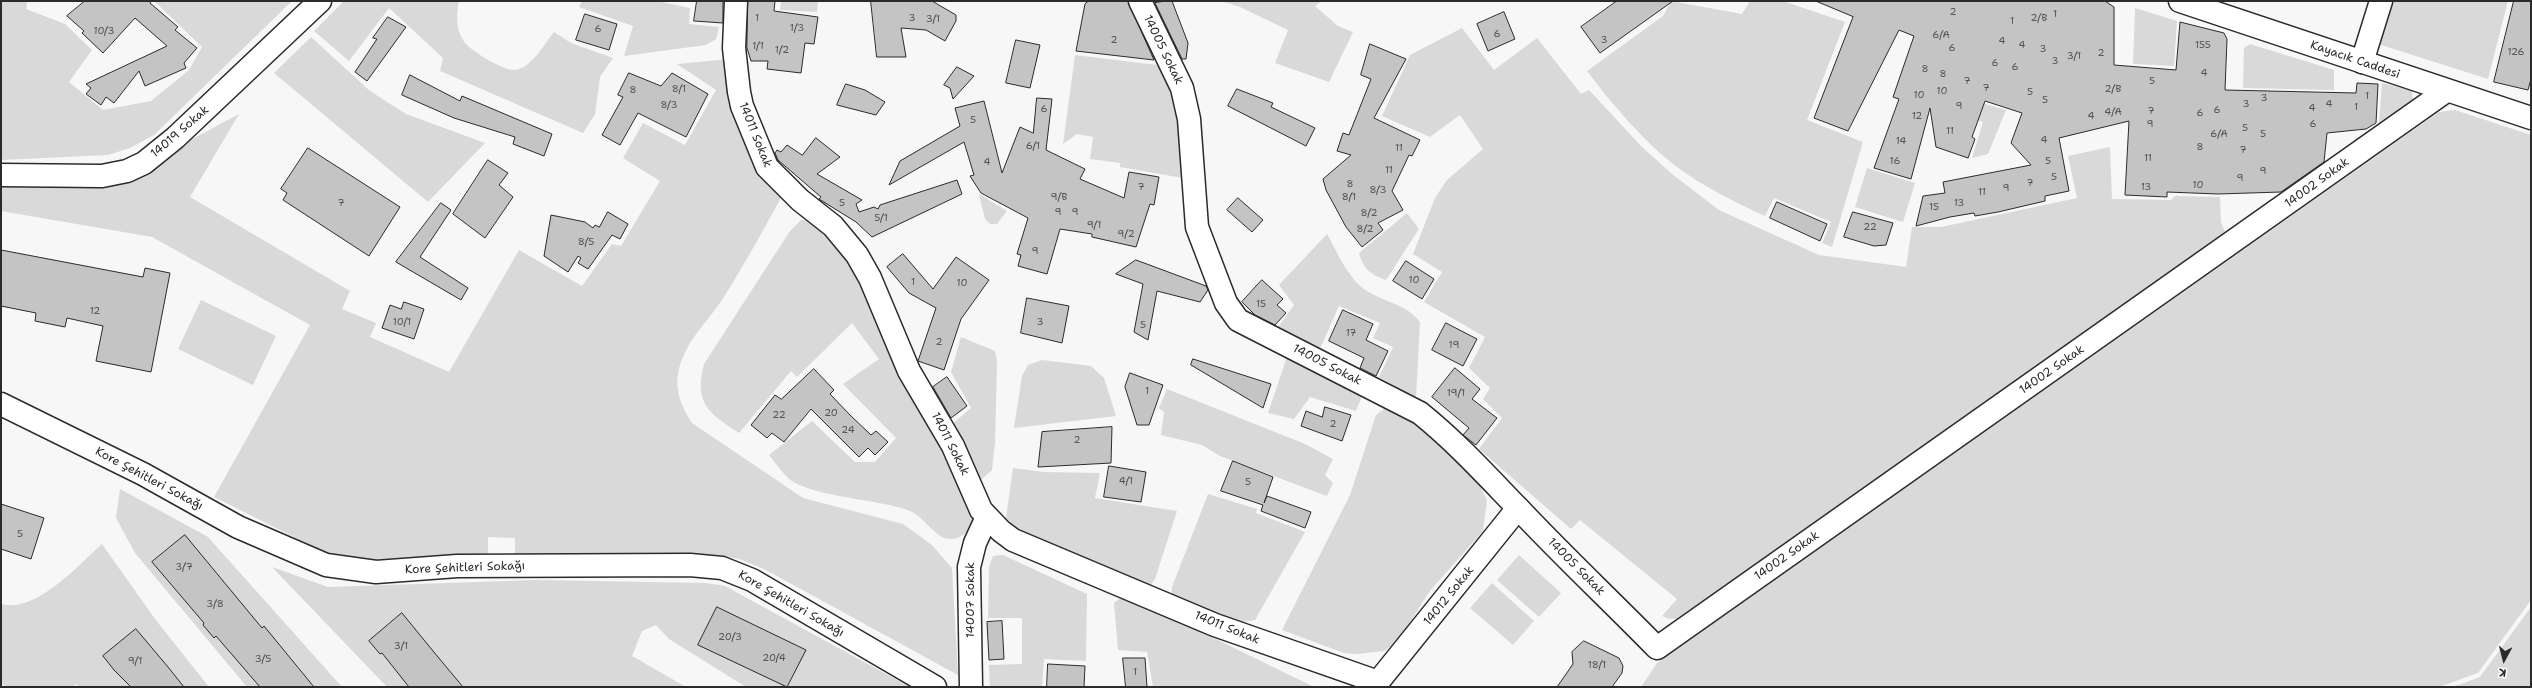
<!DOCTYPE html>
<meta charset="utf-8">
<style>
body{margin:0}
#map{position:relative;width:2532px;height:688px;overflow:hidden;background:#f7f7f7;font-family:"Shantell Sans",sans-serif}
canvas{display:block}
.frame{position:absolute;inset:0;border:2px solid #2b2b2b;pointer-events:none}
.north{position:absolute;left:2484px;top:640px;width:40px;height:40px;-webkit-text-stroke:3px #fff;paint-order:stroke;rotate:187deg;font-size:11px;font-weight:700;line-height:16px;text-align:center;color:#2b2b2b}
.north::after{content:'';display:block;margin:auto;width:14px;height:18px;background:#2b2b2b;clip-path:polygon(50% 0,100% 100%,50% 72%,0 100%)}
</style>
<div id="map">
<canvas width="2532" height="688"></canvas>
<div class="frame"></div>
<div class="north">K</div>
</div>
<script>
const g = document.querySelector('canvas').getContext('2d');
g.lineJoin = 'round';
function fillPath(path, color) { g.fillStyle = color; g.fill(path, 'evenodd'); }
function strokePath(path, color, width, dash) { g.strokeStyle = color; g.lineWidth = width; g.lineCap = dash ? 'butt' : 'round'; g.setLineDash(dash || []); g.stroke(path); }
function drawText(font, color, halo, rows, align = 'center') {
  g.font = font + ' "Shantell Sans",sans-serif'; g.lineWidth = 3; g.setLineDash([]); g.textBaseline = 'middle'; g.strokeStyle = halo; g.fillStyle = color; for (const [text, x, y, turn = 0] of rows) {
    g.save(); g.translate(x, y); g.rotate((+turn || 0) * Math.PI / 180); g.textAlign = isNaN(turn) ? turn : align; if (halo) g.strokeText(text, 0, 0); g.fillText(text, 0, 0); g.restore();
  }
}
fillPath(new Path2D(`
 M1,1L27,2L26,9L65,24L92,50L69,82L103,110L151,101L189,70L202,47L154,1H292L154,135L130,148L108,155L1,160Z
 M344,1H459C456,13 456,29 463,40C468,50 504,71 515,70C533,67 544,44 554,32L571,43L613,58L600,77L595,114L583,133L440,71L443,58L389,8L349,61L314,31Z
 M582,1H657L690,8L689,24L719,27L716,39L706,45L624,56L633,26L579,7Z
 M781,1H818L817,12L780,10Z
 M1221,1H1322L1315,6L1338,26L1353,32L1329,82L1275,63L1288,30L1240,7Z
 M1671,1L1742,14L1750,1H1783L1845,22L1807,120L1863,142L1832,247L1822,243L1831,222L1774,198L1765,216C1734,202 1704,187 1677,167C1645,143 1611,103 1587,71L1663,16Z
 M2392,1H2508L2488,79L2378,44Z
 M2135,8L2177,21L2174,66L2133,64Z
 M1462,28L1494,70L1537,38L1581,94L1589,90L1641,146L1672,174L1719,210L1819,255L1906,267L1912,227H1941L2077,198L2068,156L2110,147L2112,199L2171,200L2175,196L2220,197L2221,222L2227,237L2194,263L1676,619H1669L1662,616L1677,599L1580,520L1571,529L1479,449L1502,418L1483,399L1490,388L1469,368L1485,337L1424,302L1442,272L1413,254L1435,198L1447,180L1483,149L1460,115L1430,137L1382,116L1410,55Z
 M311,37L370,91L406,114L485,143L428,202L274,73Z
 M2250,44L2334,70V90L2243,88L2244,48Z
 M1075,55L1165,66L1179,95L1188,179L1120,167V163L1090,159L1093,137L1077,134L1063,144Z
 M730,59L783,194C765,227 747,260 727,292C712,318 686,339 679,369C674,389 681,406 692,423L803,498L903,524L932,545L952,568L958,675L764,569L739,559L719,555L641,553L515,555V538L488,537V554L369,560L332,556L214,497L310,325L152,237L1,211V183L112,182L239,114L190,197L350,291L342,309L376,323L370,337L449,372L519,250L582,286L612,244L621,246L660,181L623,158L643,123L685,145L716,90L677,64Z
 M2382,83L2412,91L2414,108L2358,147L2355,139L2379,124Z
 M1961,97L2006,110L1988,154L1972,158L1983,122L1955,112Z
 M2455,110L2531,135V600L2478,673L2439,687H1641L1657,663L2439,112Z
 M1867,168L1915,183L1903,222L1855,207Z
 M979,194L1007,211L997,224H990L985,219Z
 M1407,213L1419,229L1386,280C1370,274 1364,270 1359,253Z
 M801,220H813L844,253L862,286L976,517C972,529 960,543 944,538C934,534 922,516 910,511C881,499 807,497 787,477C780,470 775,462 769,455L812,421L855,462H875L896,438L843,384L879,359L852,323L797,377L791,371L739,433C708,413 694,403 704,364L790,231Z
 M1327,234C1337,252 1347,276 1364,289C1382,302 1406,303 1420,322L1416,398L1379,377L1393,347L1373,338L1380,323L1339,306L1319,351L1276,330L1294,305L1279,285Z
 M201,300L276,336L253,385L178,349Z
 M961,337L995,351L997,362L995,443L992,470L981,480L971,472L951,425L971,408L951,372Z
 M1289,351L1364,391L1356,411L1310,397L1294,419L1268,413Z
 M1042,360L1091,366L1104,378L1116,416L1014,428L1022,376L1028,365Z
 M1167,389L1305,444L1333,459L1325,475L1333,483L1327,496L1220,456L1202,445L1161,435L1164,412L1159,408Z
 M1389,405L1439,438L1475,476L1487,500L1483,531L1429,592L1399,640L1384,651L1357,654L1344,653L1282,630L1350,495L1376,415Z
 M1013,468L1044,472L1100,473L1095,498L1177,511L1155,579L1150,586C1108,570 1037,550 1006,518Z
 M120,489L208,537L342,687H247L135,553L116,518Z
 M1208,494L1257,509L1256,513L1305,532L1255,620L1243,622L1171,599L1172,587Z
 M102,544L155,619L209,687H79L76,684L74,687H8L1,684V604C37,613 77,566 102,544Z
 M1003,555L1087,594L1086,661L1044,659L1042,687H990L989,665L1022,664V618H988L989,567L993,556Z
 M1519,555L1561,593L1539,617L1497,580Z
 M272,567L328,587L535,580L706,583L725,586L910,687H746L669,639L656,625L642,631L632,656L686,687H387Z
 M1492,583L1534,621L1513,645L1470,608Z
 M1122,597L1140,602L1314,687H1153L1147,652L1118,650L1114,603Z
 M2531,607V687H2453L2480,677Z`), '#d9d9d9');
const building = new Path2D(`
 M85,1H151L150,3L178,27L175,30L197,48L184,63L186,68L145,86L139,71L114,103L106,97L101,105L86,94L91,88L86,84L167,46L135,18L103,53L82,33L84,31L67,16Z
 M697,1H723V23L694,21Z
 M748,1H775L774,11L818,17L814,44L805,43L801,73L767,69L768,61H751L747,48Z
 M871,1H932L956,15V21L945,41L926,30L901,28L906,57H877Z
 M1089,1H1128L1154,60L1076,51L1085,4Z
 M1166,1H1172L1188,43L1186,59H1182L1155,3Z
 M1617,1H1673L1600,53L1581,27Z
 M1816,1H2105L2114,7V65L2176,70L2180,22L2224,33L2227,39L2225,90L2356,93L2357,83L2378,84L2376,123L2366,129L2327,133L2324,162L2281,192L2218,194L2167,192V197L2125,195L2129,121L2059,138L2069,191L2045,196V201L1998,212L1975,216L1974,213L1950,217L1916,226L1923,196L1945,193L1943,182L2031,165L2011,143L2022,113L1985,101L1972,137L1975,139L1968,158L1936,147L1930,108L1911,179L1874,168L1899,99L1893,97L1914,36L1899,30L1848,131L1814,118L1853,17Z
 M2514,1H2531V79L2528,90L2494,82Z
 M1504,12L1515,39L1488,51L1477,24Z
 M585,14L617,24L609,50L576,40Z
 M388,17L406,27L367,81L355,72L377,39L373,38Z
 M1016,40L1040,45L1030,88L1006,83Z
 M1370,44L1406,59L1374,118L1420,140L1412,156L1409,155L1392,191L1403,210L1378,223L1383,230L1362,247L1346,227L1326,190L1323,179L1351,155L1337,151L1343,133L1349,135L1371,79L1361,75Z
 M957,67L974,76L953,99L950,88L944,85Z
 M629,73L661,86L672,73L708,94L686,137L638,113L620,145L602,135L623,97L618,95Z
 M410,75L460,101L462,96L552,134L544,156L513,144L515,137L454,118L402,95Z
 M846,84L865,90L885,102L876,115L837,105Z
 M1237,89L1273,103L1271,107L1315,128L1306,146L1228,106Z
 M1037,98L1052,99L1046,150L1085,169L1080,179L1124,198L1129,172L1159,177L1154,205L1150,204L1136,247L1092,237V234L1060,229L1047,274L1018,266L1021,255L1017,254L1028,218L981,193L970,176L974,175L964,142L889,185L900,161L960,126L955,108L984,101L1002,173L1020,127L1033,133Z
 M816,138L840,157L817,174L862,200L856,204L859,212L874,207L878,209L880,205L957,180L962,194L872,237L856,222L819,199L821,197L778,160L775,153L777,150L781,152L787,145L802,155Z
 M308,148L400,207L369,256L283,200L287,193L281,189Z
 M488,160L508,173L499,185L513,197L485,238L453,214Z
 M1238,198L1263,220L1252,232L1227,210Z
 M1777,202L1827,224L1820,241L1770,218Z
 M441,203L451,210L420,257L468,288L461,300L396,262Z
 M608,212L628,224L620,239L612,235L588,269L578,263L581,258L578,256L568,272L544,256L551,215L585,222L593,228L595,225L599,227Z
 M1853,212L1893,223L1886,245L1874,246L1844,237Z
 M1,250L143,277L145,268L170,273L151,372L96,361L103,326L67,318L65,327L35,321L36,313L1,306Z
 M903,254L933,289L956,257L989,280L961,319L944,370L918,361L936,308L909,293L887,267Z
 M1136,260L1206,286L1208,290L1200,302L1157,291L1148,340L1134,332L1143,284L1116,274Z
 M1406,261L1434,279L1422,299L1393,281Z
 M1262,280L1283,299L1277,305L1286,313L1275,325L1255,315L1242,302Z
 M1027,298L1069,306L1062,343L1021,333Z
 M404,302L424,309L414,339L382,328L390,305L401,309Z
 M1343,310L1373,324L1366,340L1388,351L1376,376L1360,368L1364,358L1329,341Z
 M1446,323L1477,339L1463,366L1432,350Z
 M1193,359L1271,384L1263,408L1191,365Z
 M1455,368L1480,389L1472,399L1497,418L1476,445L1463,435L1469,428L1432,397Z
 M814,369L834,390L830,394L850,415L871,435L876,431L888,442L875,455L868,448L859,457L811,409L784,442L772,433L767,438L751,425L775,395L781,399Z
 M1130,373L1163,385L1149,425H1137L1125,387Z
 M947,377L967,406L951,418L933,387Z
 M1325,407L1351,415L1342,441L1301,426L1306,411L1322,417Z
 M1112,427L1111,463L1038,467L1042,432Z
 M1233,461L1273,477L1264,503L1267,496L1311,512L1305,528L1261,511L1263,505L1221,491Z
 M1109,466L1146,472L1141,502L1104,497Z
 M1,504L44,518L31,559L1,549Z
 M185,535L262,628L264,626L314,687H260L216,636L214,638L203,625L204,623L152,562Z
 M717,607L806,650L787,687L698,645Z
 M402,613L433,651L463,687H409L382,653L380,654L369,641Z
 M1002,621L1004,659L989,660L987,622Z
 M136,629L168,667L184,687H131L114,670L103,656Z
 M1584,641L1619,658L1623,666L1622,673L1612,687H1557L1573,664L1572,652Z
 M1123,658H1145L1147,687H1126Z
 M1048,664L1085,666L1084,687H1047Z`);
fillPath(building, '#c4c4c4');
strokePath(building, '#2b2b2b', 1);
const minor = new Path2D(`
 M736,1L734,48L739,92L742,106L767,167L800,200L833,226L857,255L870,278L909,371L953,446L981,510L1001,531L1013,540L1215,625L1378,682L1518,508
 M1140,1L1182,88L1189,119L1197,227L1226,303L1238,320L1420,413C1456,442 1486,475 1518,508C1563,556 1611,601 1657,648L2446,91
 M2362,62L2381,1
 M1,175L102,176L127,171L144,163L175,138L320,1
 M1,404L143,474L238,527L326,565L376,572L457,566L690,565L722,568L752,580L935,687
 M971,687L969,567L975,543L987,517`);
const major = new Path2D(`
 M2180,1L2531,118`);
strokePath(minor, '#2b2b2b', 25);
strokePath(major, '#2b2b2b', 25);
strokePath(minor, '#fff', 22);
strokePath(major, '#fff', 22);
drawText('10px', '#515151', null, [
 ["2",1953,12],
 ["1",2055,14],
 ["1",757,18],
 ["3",912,18],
 ["2/B",2039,18],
 ["3/1",933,19],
 ["1",2012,21],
 ["1/3",797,28],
 ["6",598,29],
 ["10/3",104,31],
 ["6",1497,34],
 ["6/A",1941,35],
 ["2",1114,40],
 ["3",1604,40],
 ["4",2002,41],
 ["4",2022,45],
 ["155",2203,45],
 ["1/1",758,46],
 ["6",1952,48],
 ["3",2043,49],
 ["1/2",782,50],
 ["126",2516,52],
 ["2",2101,53],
 ["3/1",2074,56],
 ["3",2055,61],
 ["6",1995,63],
 ["6",2015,67],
 ["8",1925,69],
 ["4",2204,73],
 ["8",1943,74],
 ["7",1967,81],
 ["5",2152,81],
 ["7",1986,88],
 ["8/1",679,89],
 ["2/B",2113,89],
 ["8",633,90],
 ["10",1942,91],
 ["5",2030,92],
 ["10",1919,95],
 ["1",2367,96],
 ["3",2264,98],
 ["5",2045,100],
 ["3",2246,104],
 ["4",2329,104],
 ["8/3",669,105],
 ["9",1959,106],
 ["1",2356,107],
 ["4",2312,108],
 ["6",1044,109],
 ["6",2217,110],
 ["7",2151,111],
 ["4/A",2113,112],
 ["6",2200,113],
 ["12",1917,116],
 ["4",2091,116],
 ["5",973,120],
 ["9",2150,124],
 ["6",2313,124],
 ["5",2245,128],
 ["11",1950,131],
 ["6/A",2219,134],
 ["5",2263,134],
 ["4",2044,140],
 ["14",1901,141],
 ["6/1",1033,146],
 ["8",2200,147],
 ["11",1399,148],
 ["7",2243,150],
 ["11",2148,158],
 ["16",1895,161],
 ["5",2048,161],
 ["4",987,162],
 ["11",1389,170],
 ["9",2263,171],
 ["5",2054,177],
 ["9",2240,178],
 ["7",2030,183],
 ["8",1350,184],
 ["10",2198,185],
 ["7",1141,187],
 ["13",2146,187],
 ["9",2006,188],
 ["8/3",1378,190],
 ["11",1982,192],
 ["9/B",1059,197],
 ["8/1",1349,197],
 ["7",341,203],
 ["5",842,203],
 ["13",1959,203],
 ["15",1934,207],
 ["9",1058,212],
 ["9",1075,212],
 ["8/2",1369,213],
 ["5/1",881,218],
 ["9/1",1094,225],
 ["22",1870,227],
 ["8/2",1365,229],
 ["9/2",1126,234],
 ["8/5",586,242],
 ["9",1035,251],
 ["10",1414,280],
 ["1",913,282],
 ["10",962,283],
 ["15",1261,304],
 ["12",95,311],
 ["10/1",402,322],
 ["3",1040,322],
 ["5",1143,325],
 ["17",1351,333],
 ["2",939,342],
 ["19",1454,345],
 ["1",1147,391],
 ["19/1",1456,393],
 ["20",831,413],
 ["22",779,415],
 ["2",1333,424],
 ["24",848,430],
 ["2",1077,440],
 ["4/1",1126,481],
 ["5",1248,482],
 ["5",20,534],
 ["3/7",184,567],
 ["3/8",215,604],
 ["20/3",730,637],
 ["3/1",401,646],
 ["20/4",774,658],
 ["3/5",263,659],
 ["9/1",135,661],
 ["18/1",1597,665],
 ["1",1135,672]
]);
drawText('12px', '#2b2b2b', '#fff', [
 ["14005 Sokak",1163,50,64],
 ["Kayacık Caddesi",2355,60,19],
 ["14019 Sokak",180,132,-41],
 ["14011 Sokak",755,135,68],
 ["14002 Sokak",2317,183,-36],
 ["14005 Sokak",1327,365,27],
 ["14002 Sokak",2052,370,-35],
 ["14011 Sokak",950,444,63],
 ["Kore Şehitleri Sokağı",149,479,28],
 ["14002 Sokak",1787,556,-35],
 ["14005 Sokak",1576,567,45],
 ["Kore Şehitleri Sokağı",465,568,-2],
 ["14012 Sokak",1449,596,-51],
 ["14007 Sokak",971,600,-90],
 ["Kore Şehitleri Sokağı",791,604,30],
 ["14011 Sokak",1227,628,22]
]);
</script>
